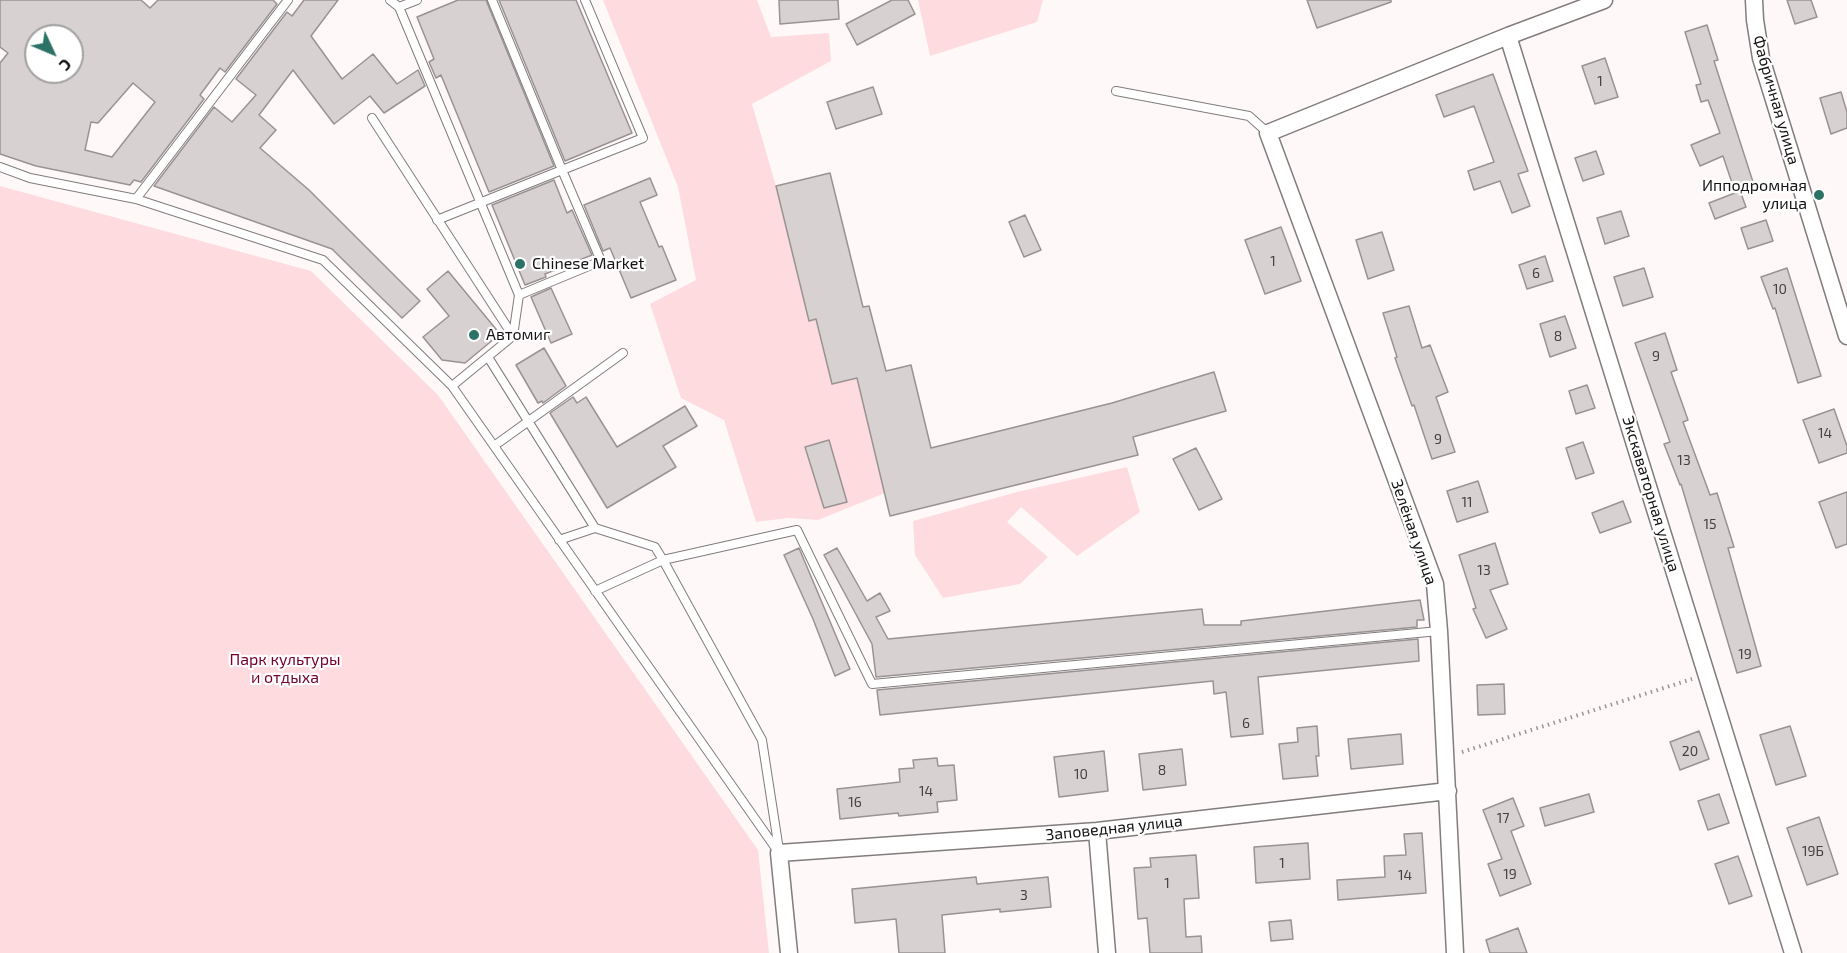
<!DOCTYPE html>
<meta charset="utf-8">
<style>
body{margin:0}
#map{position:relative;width:1847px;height:953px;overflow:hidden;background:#fff8f9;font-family:"Exo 2",sans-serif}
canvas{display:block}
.north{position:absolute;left:24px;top:24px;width:60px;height:60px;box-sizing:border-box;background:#fff;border:2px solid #a1a0a0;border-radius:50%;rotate:134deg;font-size:16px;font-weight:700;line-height:24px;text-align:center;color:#141212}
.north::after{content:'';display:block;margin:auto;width:21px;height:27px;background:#2d7266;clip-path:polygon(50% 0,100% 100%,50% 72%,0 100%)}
</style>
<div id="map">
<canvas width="1847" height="953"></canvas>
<div class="north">С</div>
</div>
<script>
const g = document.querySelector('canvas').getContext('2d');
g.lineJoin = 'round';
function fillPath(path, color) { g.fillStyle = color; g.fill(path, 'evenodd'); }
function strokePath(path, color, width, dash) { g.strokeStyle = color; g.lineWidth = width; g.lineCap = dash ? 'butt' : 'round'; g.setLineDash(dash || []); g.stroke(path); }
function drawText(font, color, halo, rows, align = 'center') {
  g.font = font + ' "Exo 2",sans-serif'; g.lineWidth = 4.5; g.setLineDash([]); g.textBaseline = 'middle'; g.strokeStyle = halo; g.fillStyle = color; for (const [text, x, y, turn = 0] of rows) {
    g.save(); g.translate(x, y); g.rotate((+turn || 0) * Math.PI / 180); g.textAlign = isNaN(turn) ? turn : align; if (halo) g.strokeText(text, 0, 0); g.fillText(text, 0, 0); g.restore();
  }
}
fillPath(new Path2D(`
 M603,0H757L771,37L829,33L831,61L752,104L776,186L809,320L816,319L832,384L857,378L885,493L818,520L788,518L756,522L724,420L681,398L650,304L696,280L678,187Z
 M918,0H1043L1037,22L930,56Z
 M0,186L311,271L438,395L758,850L769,953H0Z
 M1127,467L1140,512L1077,556L1021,507L1007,522L1048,557L1020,584L943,598L915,555L913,521L1017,492Z`), '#fedbdf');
const building = new Path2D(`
 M0,0H141L150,8L158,0H273L277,4L225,72L220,68L200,95L204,99L141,182L134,180L130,185L36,166L0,154V63L8,53L0,47ZM36,36H72V72H36ZM133,83L155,102L112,157L85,150L91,122L98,123Z
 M304,0H338L311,36L342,79L373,54L397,84L418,70L425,86L384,113L370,96L334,124L293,70L259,115L276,130L260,148L309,190L420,301L402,318L332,249L154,186L214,107L232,122L256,95L236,79L287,12L292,16Z
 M458,0H486L554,166L489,192L441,75L436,78L429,62L434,59L417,17Z
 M499,0H576L632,133L565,161Z
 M779,0H838L839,19L780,24Z
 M892,0H908L915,14L857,45L846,24Z
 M1307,0H1391V2L1317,28Z
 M1787,0H1811L1817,17L1795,24Z
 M1707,25L1718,60L1714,61L1753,182L1734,189L1723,156L1700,166L1691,145L1720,133L1708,100L1701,102L1696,85L1701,84L1685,32Z
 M1605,58L1618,97L1595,104L1582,66Z
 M1493,74L1528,171L1518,174L1530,206L1512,213L1500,181L1474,190L1468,171L1494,162L1474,106L1444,117L1436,95Z
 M873,87L882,114L836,129L827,102Z
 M1841,92L1847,112V128L1831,134L1820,98Z
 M1596,151L1604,174L1583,181L1575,158Z
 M830,173L863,307L869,306L886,371L911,365L931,448L1112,403L1214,372L1226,411L1133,437L1138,455L890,516L857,378L832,384L816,319L809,321L776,186Z
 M650,178L657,195L640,202L659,247L662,246L676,280L631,298L610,248L603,251L584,205Z
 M554,180L567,213L572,210L592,255L545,274L546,277L525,285L492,205Z
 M1740,191L1746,207L1715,219L1709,203Z
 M1621,211L1629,236L1605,244L1597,218Z
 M1025,215L1041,250L1024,257L1009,222Z
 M1766,220L1773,241L1748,249L1741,228Z
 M1281,227L1301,281L1265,294L1245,240Z
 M1382,232L1394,270L1368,279L1356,240Z
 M1545,256L1553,281L1527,289L1519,265Z
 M1644,268L1653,297L1623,306L1614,277Z
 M1787,268L1821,376L1798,383L1775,308L1773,309L1761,277Z
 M448,271L500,334L465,363L442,360L423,337L449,316L427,289Z
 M551,288L572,334L551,343L531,297Z
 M1409,306L1422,348L1430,345L1448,392L1436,397L1455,452L1432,459L1414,405L1412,406L1395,358L1397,357L1383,313Z
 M1565,316L1576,348L1550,357L1540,324Z
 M1665,333L1677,370L1671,372L1688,420L1683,422L1710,495L1717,493L1734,547L1728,548L1761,666L1737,673L1681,484L1680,485L1664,444L1670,442L1635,343Z
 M544,348L566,386L543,403L542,401L538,403L516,365Z
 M1587,385L1595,408L1576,414L1569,391Z
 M573,397L577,403L586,397L617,447L685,406L697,426L663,446L676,467L607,508L550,413Z
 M1834,409L1847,446V453L1819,463L1803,420Z
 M829,440L847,502L824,508L805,447Z
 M1583,442L1594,473L1576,479L1566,448Z
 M1196,448L1222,499L1199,510L1173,459Z
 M1478,481L1488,512L1457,522L1447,491Z
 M1847,492V544L1836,548L1819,502Z
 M1623,501L1631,522L1600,533L1592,513Z
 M1495,543L1508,584L1490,590L1507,629L1486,638L1473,609L1476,608L1459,555Z
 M799,548L850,669L835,676L813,619L784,555Z
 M837,548L867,601L880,593L890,611L876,617L888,639L1202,609L1204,625H1241V621L1420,600L1424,620H1417V627L876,677L872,644L824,555Z
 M1418,639L1419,661L1258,677L1263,734L1231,737L1226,692L1214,694L1213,681L880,715L877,690Z
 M1504,684L1505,714L1478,715L1477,685Z
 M1317,726L1319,756H1316L1318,776L1283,779L1279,744L1298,742L1297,728Z
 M1790,726L1806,776L1776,785L1760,735Z
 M1699,731L1709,759L1680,770L1670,742Z
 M1401,734L1403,764L1351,769L1348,739Z
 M1182,749L1186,785L1143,790L1139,754Z
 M1104,751L1108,791L1059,797L1054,757Z
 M937,758L938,766L954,765L957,800L937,802L938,812L899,816L898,813L840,819L837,789L900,782L899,769L914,768L913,760Z
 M1589,794L1594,812L1545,826L1540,808Z
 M1719,794L1729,823L1708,830L1698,801Z
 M1513,798L1524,826L1511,831L1531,884L1500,896L1488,864L1502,859L1483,810Z
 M1819,817L1838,874L1807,885L1787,828Z
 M1422,833L1426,893L1338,900L1337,880L1385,877L1384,856L1406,855L1404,834Z
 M1308,843L1310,879L1256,883L1254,847Z
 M1196,855L1199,898L1184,899L1186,937L1201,936L1202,953H1150L1147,918L1138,919L1134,868L1151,867L1150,858Z
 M1738,856L1752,896L1729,904L1715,864Z
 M976,877L977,884L1048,877L1051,907L1000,912V909L942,915L945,953H899L896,919L855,923L852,889Z
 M1291,920L1293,939L1271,941L1269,922Z
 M1518,928L1527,953H1490L1486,940Z`);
fillPath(building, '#d8d1d2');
strokePath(building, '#999394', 1.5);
const service = new Path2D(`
 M399,7L417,0
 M1116,91L1249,116L1268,133
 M372,118L513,336L519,295L399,7L390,0
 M0,167L30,178L136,199L323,260L452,386L779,853
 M136,199L288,0
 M437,220L562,170L492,0
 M519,295L601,261L562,170L643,138L585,0
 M488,357L595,528L655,547L663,560L762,740L779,850
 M452,386L513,336
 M494,446L623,353
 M559,540L595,528
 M595,591L663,560L797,530L872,684L1439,631`);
const minor = new Path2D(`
 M1754,0L1755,20L1761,58L1847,336
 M1508,36L1793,953
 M1097,831L1107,953
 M789,953L779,853L1097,831L1448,791
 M1455,953L1439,631L1435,584L1268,133L1508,36L1604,0`);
strokePath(service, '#827c7c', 10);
strokePath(minor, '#827c7c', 19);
strokePath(new Path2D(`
 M1462,752L1692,679`), '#9b9696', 4, [1.5, 4.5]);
strokePath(service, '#fff', 8);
strokePath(minor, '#fff', 16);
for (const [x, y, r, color] of [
 [1819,195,6,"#2d7266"],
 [520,264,6,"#2d7266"],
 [474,335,6,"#2d7266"]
]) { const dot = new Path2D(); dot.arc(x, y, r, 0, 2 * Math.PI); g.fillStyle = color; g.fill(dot); strokePath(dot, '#fff', 2); }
drawText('14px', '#454242', null, [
 ["1",1600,81],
 ["1",1273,261],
 ["6",1536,273],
 ["10",1780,289],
 ["8",1558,336],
 ["9",1656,356],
 ["14",1825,433],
 ["9",1438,439],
 ["13",1684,460],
 ["11",1467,502],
 ["15",1710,524],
 ["13",1484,570],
 ["19",1745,654],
 ["6",1246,723],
 ["20",1690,751],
 ["8",1162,770],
 ["10",1081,774],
 ["14",926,791],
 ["16",855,802],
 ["17",1503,818],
 ["19Б",1813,851],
 ["1",1282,863],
 ["19",1510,874],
 ["14",1405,875],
 ["1",1167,883],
 ["3",1024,895]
]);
drawText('16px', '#141212', '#fff', [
 ["Фабричная улица",1776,100,74],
 ["Экскаваторная улица",1651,494,73],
 ["Зелёная улица",1414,532,71],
 ["Заповедная улица",1114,828,-6]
]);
drawText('16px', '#141212', '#fff', [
 ["Ипподромная",1807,186,"right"],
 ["улица",1807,204,"right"],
 ["Chinese Market",532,264],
 ["Автомиг",486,335]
], 'left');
drawText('16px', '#74002b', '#fff', [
 ["Парк культуры",285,660],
 ["и отдыха",285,678]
]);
</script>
